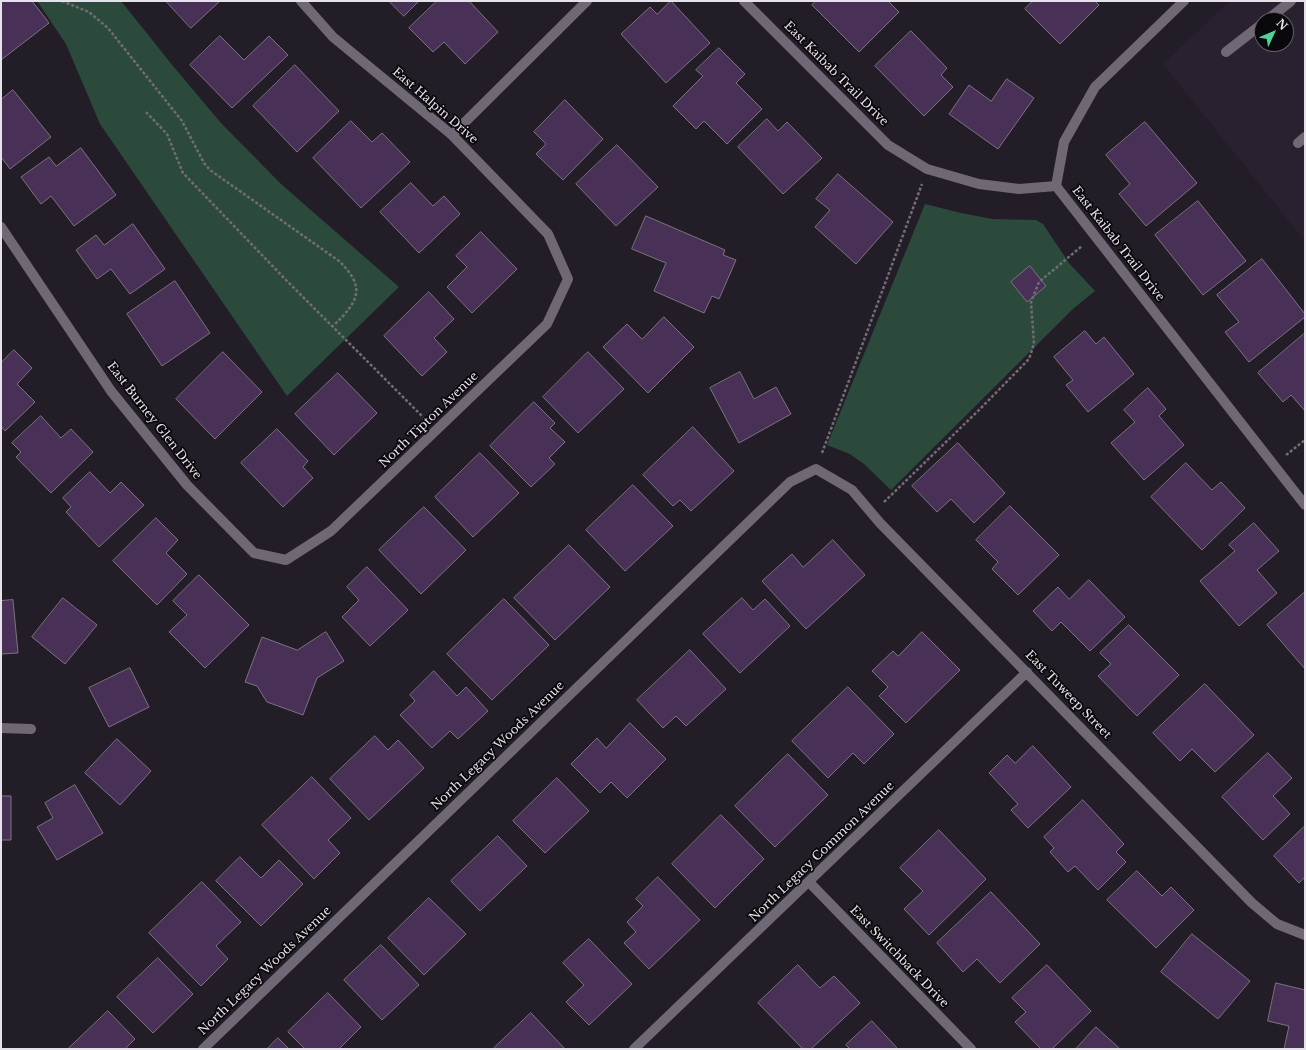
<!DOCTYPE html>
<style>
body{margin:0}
#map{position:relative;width:1306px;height:1050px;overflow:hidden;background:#221d26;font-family:"Libre Baskerville",serif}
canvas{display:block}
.frame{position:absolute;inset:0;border:2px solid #e6e2e9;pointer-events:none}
.north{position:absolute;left:1254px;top:12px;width:40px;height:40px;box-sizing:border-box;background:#0a080c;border:1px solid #625f64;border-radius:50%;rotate:46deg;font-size:11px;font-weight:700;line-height:16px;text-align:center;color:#e6e2e9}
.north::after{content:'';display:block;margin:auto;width:14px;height:18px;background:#4fd399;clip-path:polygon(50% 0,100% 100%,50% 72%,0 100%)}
</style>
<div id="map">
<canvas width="1306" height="1050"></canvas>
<div class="frame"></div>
<div class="north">N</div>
</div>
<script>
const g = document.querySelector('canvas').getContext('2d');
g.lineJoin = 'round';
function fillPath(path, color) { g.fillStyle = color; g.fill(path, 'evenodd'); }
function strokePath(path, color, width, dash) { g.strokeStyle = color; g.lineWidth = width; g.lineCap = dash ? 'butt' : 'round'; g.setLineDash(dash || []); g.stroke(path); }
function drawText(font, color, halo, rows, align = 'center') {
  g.font = font + ' "Libre Baskerville",serif'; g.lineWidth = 3.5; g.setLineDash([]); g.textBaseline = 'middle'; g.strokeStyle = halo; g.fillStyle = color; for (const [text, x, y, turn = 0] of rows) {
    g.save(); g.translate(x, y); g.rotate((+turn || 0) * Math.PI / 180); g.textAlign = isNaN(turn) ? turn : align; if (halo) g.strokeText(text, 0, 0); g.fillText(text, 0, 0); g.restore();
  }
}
fillPath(new Path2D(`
 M1230,1H1305V241L1163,64ZM1262,20H1286V44H1262Z`), '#2a2130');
fillPath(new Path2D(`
 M37,1H121L173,66L221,123L281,184L399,287L287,396L100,124L66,44Z
 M925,204L961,213L992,219L1036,220L1043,224L1069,263L1095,291L1074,308L891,490L864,464L850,454L827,445Z`), '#2c4a3b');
const building = new Path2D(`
 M1,1H32L49,23L1,60Z
 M166,1H220L191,28Z
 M389,1H419L404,16Z
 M437,1H469L498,32L465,64L444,42L433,52L409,28Z
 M671,1L710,43L666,83L621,34L650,7L657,14Z
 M816,1H888L899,12L859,52L812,5Z
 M1033,1H1095L1099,5L1060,44L1025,9Z
 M911,31L947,68L941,75L953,87L924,116L875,66Z
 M220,36L244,60L269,36L288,55L232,108L190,65Z
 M719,48L745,74L736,83L762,109L727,144L704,121L696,129L673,106L703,76L696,70Z
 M295,65L339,111L297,152L253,106Z
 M1007,79L1034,98L998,149L949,114L969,85L991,101Z
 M13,90L51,137L10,169L1,157V100Z
 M565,100L603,139L563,180L536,154L546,144L534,132Z
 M767,119L778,131L787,122L822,158L783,194L738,147Z
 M351,121L372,142L382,133L410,162L361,208L313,158Z
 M1145,122L1197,183L1146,226L1119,194L1130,184L1106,155Z
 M617,145L658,187L616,226L576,184Z
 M81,148L116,195L74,226L51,196L41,204L21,177L49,157L56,166Z
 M838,174L893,222L856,264L815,227L830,210L816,199Z
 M411,183L433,206L444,196L460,214L419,253L380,212Z
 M1198,201L1246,261L1203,295L1155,235Z
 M646,216L725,250L723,255L736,260L719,299L712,296L704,313L654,291L666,263L632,249Z
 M133,224L165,269L130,294L111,269L97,279L76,250L96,235L104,245Z
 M481,232L517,269L472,313L447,287L467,267L456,256Z
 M1262,259L1305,314V317L1249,362L1225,332L1239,322L1217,295Z
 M1030,266L1046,286L1027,302L1011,282Z
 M175,281L210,333L162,366L127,314Z
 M429,292L454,319L434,338L447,352L422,376L384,336Z
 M664,317L694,347L648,393L603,347L627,324L642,339Z
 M1085,331L1096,344L1104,337L1134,374L1088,412L1066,385L1073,380L1054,357Z
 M1304,334L1305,335V411L1291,395L1283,402L1258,373Z
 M14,350L32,368L17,384L35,402L5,431L1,426V363Z
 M223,352L262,392L215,439L176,399Z
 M588,352L624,389L578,433L543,397Z
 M740,372L754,399L776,387L791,414L739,443L710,388Z
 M338,373L377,413L334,455L295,414Z
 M1148,388L1166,409L1159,416L1184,445L1144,480L1111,443L1135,422L1124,410Z
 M534,402L555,423L550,428L565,442L549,458L555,464L531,487L490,446Z
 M41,416L61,438L71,429L93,452L51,493L16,457L21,452L12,443Z
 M693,427L734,471L691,511L680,500L673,506L643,475Z
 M277,429L308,461L303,467L313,478L283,507L241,463Z
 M958,443L1005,493L974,523L951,499L937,512L912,486Z
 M480,453L519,493L473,537L435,497Z
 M1186,463L1212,490L1221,482L1245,508L1202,550L1151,497Z
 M90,472L110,493L121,482L144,505L99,547L66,512L71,507L63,498Z
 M633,485L673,526L625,571L586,530Z
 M1010,506L1059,555L1018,595L992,569L998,562L976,540Z
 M424,507L466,550L421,594L379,550Z
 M156,518L178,540L166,553L187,574L157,605L113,561Z
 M1254,523L1279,551L1257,570L1277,593L1239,626L1200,581L1235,551L1229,545Z
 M833,540L865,575L806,629L762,581L792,554L803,567Z
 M569,545L610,587L555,640L514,598Z
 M367,567L408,610L370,646L342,617L359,600L347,587Z
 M199,575L249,625L205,668L169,632L187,615L173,601Z
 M1089,580L1125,617L1090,651L1061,622L1052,631L1033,611L1058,587L1069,599Z
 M1305,592V669L1267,625Z
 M63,598L97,625L65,664L32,637Z
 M742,598L753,610L765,599L790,626L740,673L703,634Z
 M504,599L549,645L492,700L447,654Z
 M13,600L18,653L1,654V601Z
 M1129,625L1179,675L1137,716L1098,676L1111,664L1100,653Z
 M326,632L344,661L317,678L303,715L267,702L257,686L245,682L262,637L297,650Z
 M922,632L960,670L906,723L879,696L888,687L872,671L893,651L898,656Z
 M690,650L726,689L686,726L676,716L663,728L637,700Z
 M130,668L149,707L109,727L89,688Z
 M434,671L457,696L466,687L488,711L458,739L450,731L432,748L400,715L415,701L410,695Z
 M1205,684L1254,735L1215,772L1192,749L1180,761L1153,733Z
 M848,687L894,734L864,764L853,753L828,778L792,741Z
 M630,723L666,759L627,798L611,782L600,793L571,764L597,738L606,748Z
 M375,736L388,750L398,740L424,768L369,820L330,779Z
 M117,739L151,771L120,805L85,773Z
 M1033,746L1071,787L1028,828L1011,810L1018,804L989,773L1007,755L1015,763Z
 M1268,753L1292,778L1273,796L1290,814L1263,840L1222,797Z
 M788,754L828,795L775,847L735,806Z
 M312,777L351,818L328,840L340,853L314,879L262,825Z
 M557,778L589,811L545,853L513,821Z
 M75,785L103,833L57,860L37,827L53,818L45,803Z
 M1,796H11V840H1Z
 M1083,800L1124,844L1116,852L1126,862L1098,890L1075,866L1068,872L1050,852L1054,848L1044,837Z
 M721,815L764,859L715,908L672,864Z
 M1305,826V877L1299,883L1274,856Z
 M939,830L986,879L929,935L904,909L923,891L900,868Z
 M498,836L527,866L480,911L451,881Z
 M240,857L261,878L279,860L303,884L261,926L216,881Z
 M1137,871L1162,896L1171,887L1194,910L1156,948L1107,900Z
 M658,877L700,920L649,969L624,943L636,932L627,922L643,906L636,899Z
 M202,882L241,922L216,946L228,959L201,986L149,933Z
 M991,892L1040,944L1000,983L977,959L963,972L937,943Z
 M429,898L466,934L424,975L388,938Z
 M1192,934L1250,981L1218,1019L1161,972Z
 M589,939L632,984L589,1025L566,1002L584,985L563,963Z
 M381,945L419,985L382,1020L344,980Z
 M158,958L193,994L153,1033L117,997Z
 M798,965L820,988L834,976L860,1003L811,1049H803L758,1003Z
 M1047,965L1091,1011L1052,1049H1041L1015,1022L1026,1012L1012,998Z
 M1276,983L1305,990V1049H1284L1289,1026L1268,1021Z
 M328,993L361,1027L339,1049H305L288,1032Z
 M108,1011L135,1039L125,1049H68Z
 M531,1013L565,1049H494V1048Z
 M872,1021L898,1049H850L846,1045Z
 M1096,1027L1120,1049H1076Z
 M278,1038L289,1049H267Z`);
fillPath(building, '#483056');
strokePath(building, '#7b747f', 1);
strokePath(new Path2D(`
 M62,1L89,12L108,28L182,121L204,163L210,170L339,261C367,288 358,302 333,326
 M146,112L167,134L183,173L286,280L425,419
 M822,453L922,184
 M1286,455L1305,440
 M884,502L980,409L1029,359L1034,344L1031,302L1039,282L1082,246`), '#716d75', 2.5, [3, 2]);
strokePath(new Path2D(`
 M1267,20L1291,1
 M1226,52L1262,24
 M1298,143L1305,137`), '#706975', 10);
strokePath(new Path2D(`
 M744,1L888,145L927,169L979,184L1019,189L1056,186L1305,505
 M452,135L587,1
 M1,227L111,391L187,485L254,553L286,560L331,531L547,324L568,279L548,234L452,135L333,37L301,1
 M1,728L31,729
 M809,882L971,1049
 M203,1049L790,482L816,469L852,490L880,523L1252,903L1277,924L1305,935
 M634,1049L1027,672`), '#706975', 10);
strokePath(new Path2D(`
 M1056,186L1064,142L1095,87L1184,1`), '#706975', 10);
drawText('12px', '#e6e2e9', '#0a080c', [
 ["East Kaibab Trail Drive",836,74,45],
 ["East Halpin Drive",435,106,41],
 ["East Kaibab Trail Drive",1118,244,52],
 ["North Tipton Avenue",429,420,-44],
 ["East Burney Glen Drive",154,421,52],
 ["East Tuweep Street",1068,695,46],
 ["North Legacy Woods Avenue",498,746,-44],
 ["North Legacy Common Avenue",822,852,-44],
 ["East Switchback Drive",899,957,46],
 ["North Legacy Woods Avenue",265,971,-44]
]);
</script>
